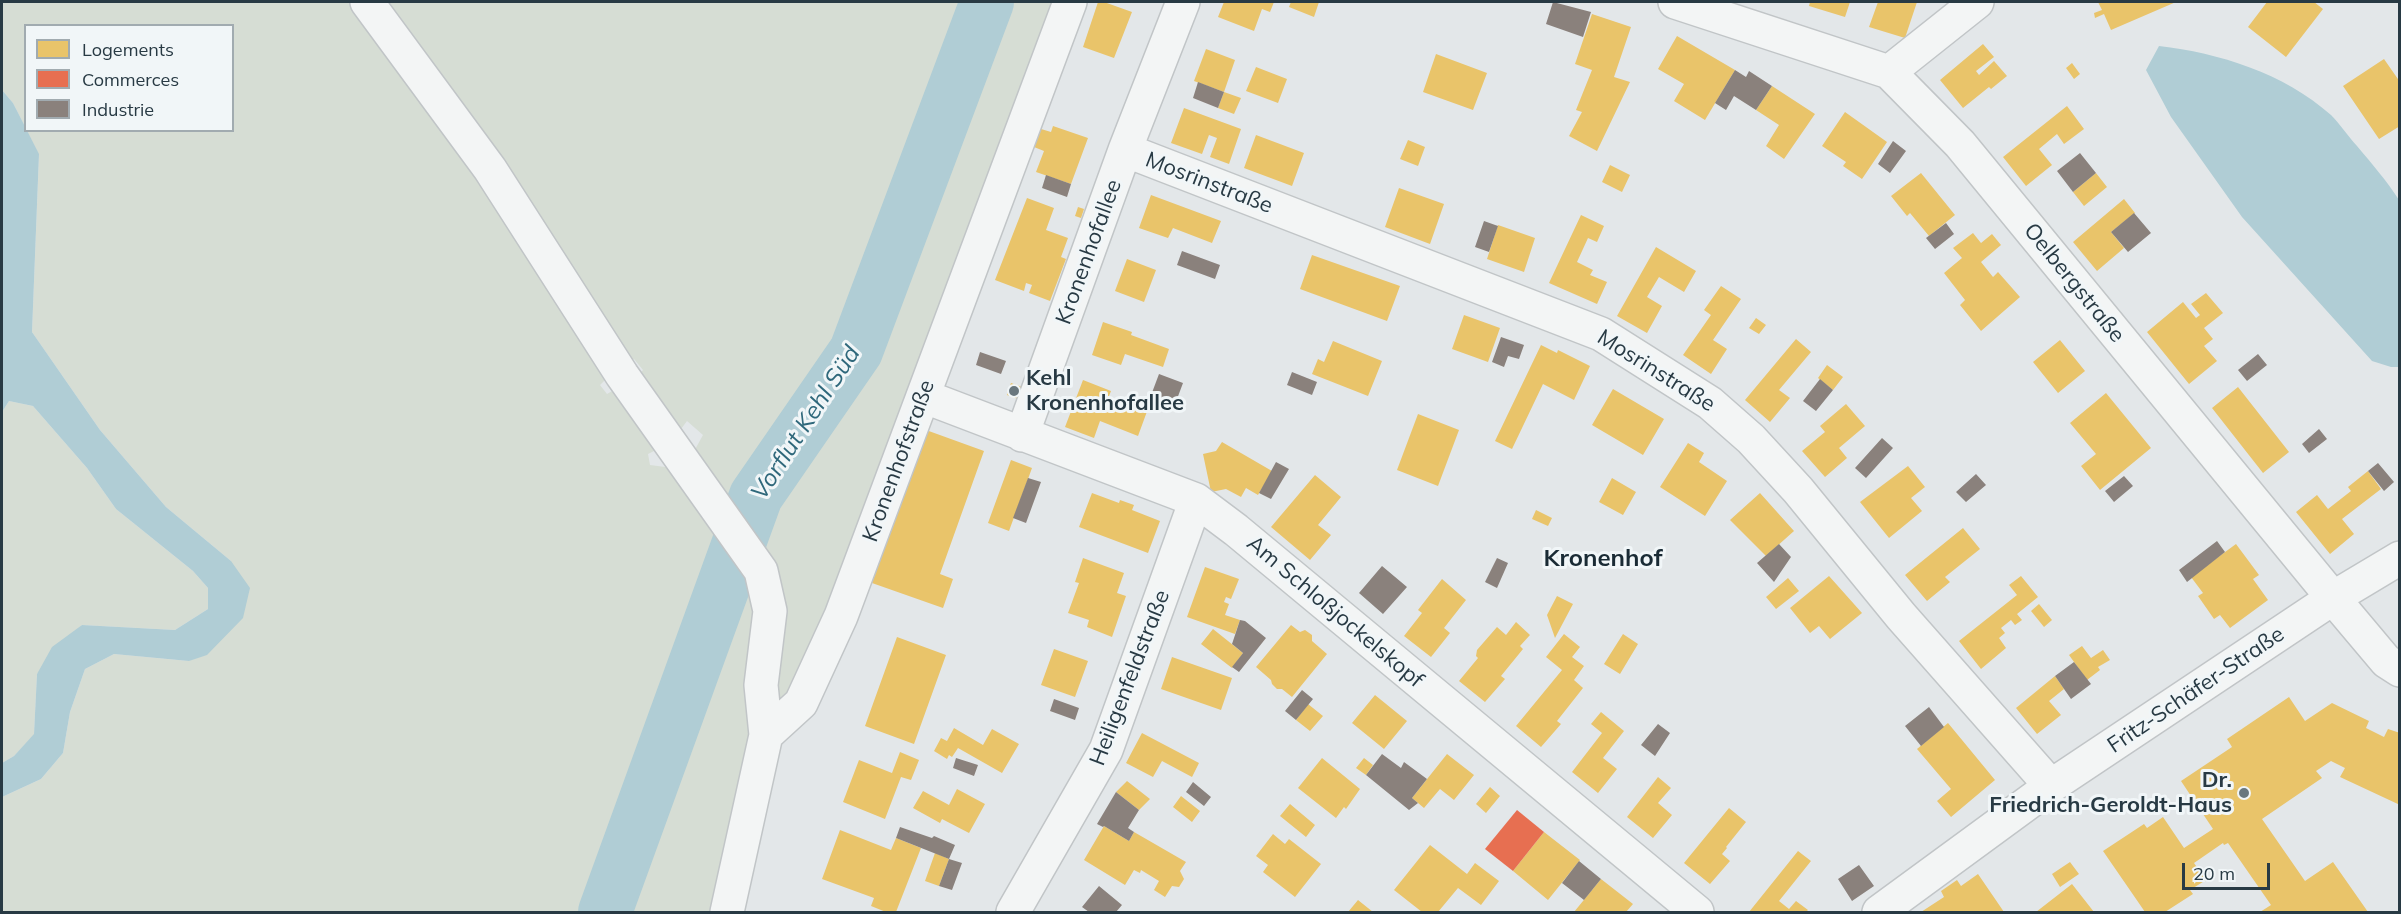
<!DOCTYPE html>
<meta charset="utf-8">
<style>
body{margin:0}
#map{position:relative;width:2401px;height:914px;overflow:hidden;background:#e3e7e9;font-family:Mulish,sans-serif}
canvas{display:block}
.frame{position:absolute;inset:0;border:3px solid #283a44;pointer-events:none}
.legend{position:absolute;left:24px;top:24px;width:210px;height:108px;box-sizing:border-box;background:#f1f6f8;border:2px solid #a1abb0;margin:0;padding:8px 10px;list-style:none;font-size:18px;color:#283a44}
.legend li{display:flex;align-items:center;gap:12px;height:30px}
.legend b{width:30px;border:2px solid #a1abb0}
.scale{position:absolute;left:2182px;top:863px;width:88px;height:27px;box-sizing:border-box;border:3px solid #283a44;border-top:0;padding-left:8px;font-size:18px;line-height:21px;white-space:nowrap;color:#283a44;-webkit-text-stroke:4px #f1f6f8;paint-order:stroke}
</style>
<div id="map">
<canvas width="2401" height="914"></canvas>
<div class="frame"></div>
<ul class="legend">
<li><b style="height:16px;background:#e9c46a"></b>Logements</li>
<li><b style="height:16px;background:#e76f51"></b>Commerces</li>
<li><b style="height:16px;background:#8a817c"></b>Industrie</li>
</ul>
<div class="scale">20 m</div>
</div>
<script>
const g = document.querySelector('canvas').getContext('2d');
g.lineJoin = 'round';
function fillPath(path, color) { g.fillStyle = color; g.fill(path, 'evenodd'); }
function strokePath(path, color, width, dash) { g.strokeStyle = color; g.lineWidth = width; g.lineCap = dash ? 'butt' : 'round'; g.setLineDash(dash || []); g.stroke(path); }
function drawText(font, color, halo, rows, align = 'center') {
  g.font = font + ' Mulish,sans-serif'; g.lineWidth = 6; g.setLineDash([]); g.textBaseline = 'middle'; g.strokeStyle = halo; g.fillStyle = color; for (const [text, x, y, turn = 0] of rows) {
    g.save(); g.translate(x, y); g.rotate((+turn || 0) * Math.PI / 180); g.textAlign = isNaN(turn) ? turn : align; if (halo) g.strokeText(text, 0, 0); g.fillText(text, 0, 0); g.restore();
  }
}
fillPath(new Path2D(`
 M2,2H353L465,150L606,379L600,385L607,394L614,390L662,447L648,454L650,465L673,468L692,455L703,435L687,421L678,433L635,379L643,370L634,359L625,364L376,2H1054L801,693L756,735L717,912H2V797L41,779L63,753L70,712L85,669L114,654L189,661L231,561L166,507L100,430L32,332L39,155L27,131L232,130V26H26L25,127L13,103L2,90Z
 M9,401L33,406L87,468L116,509L193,571L208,588V609L175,630L82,625L37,674L34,735L14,756L2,763V412Z`), '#d6ddd4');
fillPath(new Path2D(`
 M2159,46C2219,53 2284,73 2331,115C2340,124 2348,136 2357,146C2372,164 2387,181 2399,200V367H2391L2372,361L2242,217L2171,117L2146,70Z
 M2,90L13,103L39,154L32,332L100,430L166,507L231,561L250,588L243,618L207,655L189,661L114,654L85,669L70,712L63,753L41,779L2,797V763L14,756L34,734L37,674L52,647L82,625L175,630L208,609V588L193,571L116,509L87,468L33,406L9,401L2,412Z`), '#b0cdd5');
fillPath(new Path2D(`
 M1098,2H1104L1132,12L1114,58L1083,47Z
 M1224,2H1274L1270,12L1262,9L1254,31L1218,17Z
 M1291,2H1319L1314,17L1289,7Z
 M1810,2H1850L1845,17L1809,6Z
 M1878,2H1917L1905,38L1869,27Z
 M2098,2H2176L2111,30L2104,14L2095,18L2094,13L2102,10Z
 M2267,2H2314L2323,9L2286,57L2248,27Z
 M1592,14L1631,27L1614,77L1630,82L1597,151L1569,136L1582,112L1576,110L1592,70L1575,64Z
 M1677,36L1735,70L1705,120L1674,101L1684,84L1658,69Z
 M1983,44L1994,57L1976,71L1979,75L1994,61L2007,76L1991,89L1989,87L1963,108L1940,80Z
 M1206,49L1235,60L1224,92L1194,81Z
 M1436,54L1487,73L1473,110L1423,92Z
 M2384,59L2400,82V126L2379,139L2343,86Z
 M2072,63L2080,74L2074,79L2066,68Z
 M1256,67L1287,79L1278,103L1246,91Z
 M1772,86L1815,114L1784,159L1766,146L1779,125L1756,110Z
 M1224,92L1241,98L1234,114L1218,108Z
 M2067,106L2084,129L2064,144L2057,134L2039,149L2052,165L2026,186L2003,157Z
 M1184,108L1241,129L1229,164L1210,157L1217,138L1209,135L1202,154L1171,143Z
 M1845,112L1887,142L1862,179L1843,166L1846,162L1822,146Z
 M1053,126L1088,138L1071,184L1036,172L1044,151L1034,147L1041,129L1051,132Z
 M1256,135L1304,153L1292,186L1244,168Z
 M1408,140L1425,147L1418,166L1400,159Z
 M1610,165L1630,175L1622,192L1602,182Z
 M1921,173L1955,215L1929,236L1910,213L1907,216L1891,196Z
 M2096,173L2107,187L2084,206L2073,192Z
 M1399,188L1444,204L1430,244L1385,227Z
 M1151,195L1221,221L1212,243L1173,228L1168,238L1139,228Z
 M1027,198L1054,208L1046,230L1068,238L1061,257L1066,259L1050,301L1029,293L1032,285L1026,283L1024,291L995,280Z
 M2124,199L2135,213L2111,232L2124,248L2097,271L2073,242Z
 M1078,207L1084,209L1081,218L1075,216Z
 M1581,215L1604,226L1597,242L1588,238L1577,262L1593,270L1590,275L1607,282L1597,304L1549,283Z
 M1498,225L1535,238L1524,272L1487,259Z
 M1973,233L1981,243L1992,234L2001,245L1981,262L1993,277L1998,272L2020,297L1981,331L1960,305L1965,300L1944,273L1962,258L1953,248Z
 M1656,247L1696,271L1684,292L1659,277L1647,297L1662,306L1647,333L1617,316Z
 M1312,255L1400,286L1387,321L1300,289Z
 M1127,259L1156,270L1144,302L1115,291Z
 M1721,286L1741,299L1713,340L1727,349L1711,374L1683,355L1711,315L1704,310Z
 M2206,293L2223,313L2204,328L2213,339L2204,346L2217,361L2189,384L2147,332L2183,302L2196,318L2200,315L2191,304Z
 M1464,315L1500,328L1488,362L1452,349Z
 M1756,318L1766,325L1759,334L1749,328Z
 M1103,322L1132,332L1131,335L1169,349L1163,367L1125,354L1121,365L1092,355Z
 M1796,339L1811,352L1779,390L1790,398L1770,422L1745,400Z
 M2060,340L2085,371L2058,393L2033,362Z
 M1333,341L1382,361L1368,396L1312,374L1318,359L1324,362Z
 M1541,345L1557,353L1558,350L1590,366L1574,400L1543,384L1512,449L1495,441Z
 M1827,365L1843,377L1833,390L1818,378Z
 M1083,380L1111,391L1107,401L1112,403L1111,408L1120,411L1125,397L1149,406L1138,436L1100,421L1094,438L1065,427Z
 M1011,383L1022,387L1018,399L1007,395Z
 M2238,387L2289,452L2263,473L2212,408Z
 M1613,389L1664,419L1643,455L1592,425Z
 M2106,393L2151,448L2100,490L2081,466L2096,454L2070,423Z
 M1846,404L1865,426L1839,448L1847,458L1825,477L1802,451L1825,432L1820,426Z
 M1418,414L1459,430L1438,486L1397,470Z
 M926,430L984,451L940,574L953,579L943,608L872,583Z
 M1222,442L1272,471L1258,495L1246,488L1241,497L1226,489L1211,492L1203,454L1216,451Z
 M1688,443L1704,453L1699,462L1727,481L1705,516L1660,487Z
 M1011,460L1032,468L1009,531L988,523Z
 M1908,466L1925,487L1911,498L1922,511L1889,538L1860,502Z
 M2368,471L2381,489L2342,519L2354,534L2330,554L2296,512L2317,495L2328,509L2351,491L2348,487Z
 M1315,475L1341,497L1318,525L1331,535L1310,560L1271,527Z
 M1612,478L1636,492L1623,515L1599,502Z
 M1092,493L1119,503L1120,500L1134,505L1132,510L1160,521L1148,553L1079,527Z
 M1760,493L1794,531L1766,556L1730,520Z
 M1536,510L1552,518L1548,526L1532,519Z
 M1963,528L1980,549L1945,577L1950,582L1927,601L1905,575Z
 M2236,544L2259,575L2253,579L2268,600L2230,628L2220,615L2214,619L2198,596L2203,593L2191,577Z
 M1083,558L1124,573L1117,593L1126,596L1112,637L1087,627L1089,620L1068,613L1079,583L1075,582Z
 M1205,567L1239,579L1231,599L1226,597L1224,602L1229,604L1225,615L1240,620L1235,634L1187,617Z
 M1829,576L1862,613L1830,639L1819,626L1810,633L1790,608Z
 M2021,576L2038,597L2017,614L2022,620L2015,625L2011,620L2001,628L2005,633L1999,638L2006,648L1981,669L1959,641L2017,595L2009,585Z
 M1788,578L1799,591L1776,609L1766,597Z
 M1442,579L1466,600L1444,628L1450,633L1431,657L1404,636L1422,613L1418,610Z
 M1557,596L1573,604L1555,638L1547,615Z
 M2039,604L2052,620L2044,627L2031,611Z
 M1516,622L1530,635L1520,646L1523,649L1501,676L1505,679L1485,702L1459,681L1478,658L1476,656L1477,650L1497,627L1506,635Z
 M1291,625L1300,632L1305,630L1312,635V641L1327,654L1292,697L1282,689H1277L1272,684L1271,680L1256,667Z
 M1213,629L1243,653L1232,668L1201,644Z
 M1564,634L1580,647L1572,657L1584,666L1574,680L1583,688L1557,721L1561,724L1541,747L1516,726L1562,670L1546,657Z
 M1623,634L1638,644L1620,674L1604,664Z
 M897,637L946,655L914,744L865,726Z
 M2082,646L2091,658L2103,650L2110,660L2098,667L2100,670L2087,680L2069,655Z
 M1054,649L1088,661L1075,697L1041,685Z
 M1172,657L1232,678L1221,710L1161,689Z
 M2055,676L2064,689L2049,701L2061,715L2037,734L2016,708Z
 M1375,695L1407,721L1384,749L1352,723Z
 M2289,697L2305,721L2332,703L2369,721L2366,728L2384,737L2388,729L2400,733V805L2340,777L2345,768L2331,761L2316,771L2322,778L2262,819L2305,881L2333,862L2368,912H2260L2271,905L2228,843L2224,845L2223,843L2194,863L2206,880L2190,890L2193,894L2165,912H2145L2103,851L2144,824L2147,828L2163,817L2184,848L2213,829L2181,781L2232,747L2227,739Z
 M1308,704L1323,716L1310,731L1296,720Z
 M1601,712L1624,731L1603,758L1617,769L1598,793L1572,772L1602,733L1591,724Z
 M1948,723L1995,780L1951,817L1937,801L1951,789L1917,749Z
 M954,728L983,745L992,729L1019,744L1002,773L958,748L952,757L949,755L947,759L934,751L941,738L947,741Z
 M1142,733L1199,763L1192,777L1162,761L1153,777L1126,763Z
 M900,752L919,760L911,780L901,777L885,819L843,802L859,760L892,773Z
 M1447,754L1474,775L1454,800L1440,789L1424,808L1412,798Z
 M1322,758L1360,789L1346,809L1344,807L1336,818L1298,788Z
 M1364,758L1373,765L1366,775L1356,768Z
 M1658,777L1671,788L1658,803L1672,815L1653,838L1627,817Z
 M1127,781L1150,799L1139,810L1116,792Z
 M1490,787L1500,796L1486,813L1476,804Z
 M957,789L985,804L969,833L942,819L940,823L913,808L923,791L949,805Z
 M1181,796L1200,811L1192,822L1173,807Z
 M1290,804L1315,825L1306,837L1280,816Z
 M1729,808L1746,822L1726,847L1727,848L1722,854L1730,861L1710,884L1684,863Z
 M1104,826L1129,841L1134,832L1186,862L1180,871L1184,879L1179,887L1172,886L1165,897L1154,890L1159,881L1141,870L1140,873L1134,870L1125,885L1084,860Z
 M840,830L891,850L896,838L921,848L896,912H886L871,906L874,898L822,879Z
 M1544,832L1580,860L1548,900L1513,871Z
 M1273,834L1285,844L1289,839L1321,864L1295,897L1263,872L1268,865L1256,856Z
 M1430,845L1467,874L1475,863L1499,881L1481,905L1458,888L1438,912H1422L1394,890Z
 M1798,851L1811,861L1779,901L1789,909L1796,901L1808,910L1806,912H1749Z
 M935,853L949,859L939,886L925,881Z
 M2070,862L2079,874L2060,887L2052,874Z
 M1978,874L2004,912H1921L1944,897L1941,891L1957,880L1961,886Z
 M1601,879L1633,904L1626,912H1574Z
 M2072,884L2094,912H2036Z
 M1358,900L1373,912H1348Z`), '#e9c46a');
fillPath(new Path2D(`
 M1517,810L1544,832L1513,871L1485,849Z`), '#e76f51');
fillPath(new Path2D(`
 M1553,2L1591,12L1583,37L1546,24Z
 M1735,70L1746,77L1749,71L1772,86L1756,110L1734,96L1726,110L1715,103Z
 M1198,82L1224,92L1218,108L1193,98Z
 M1893,141L1906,151L1890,173L1878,164Z
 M2080,153L2096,173L2073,192L2057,171Z
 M1046,175L1071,184L1067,197L1042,188Z
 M2134,213L2151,233L2128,252L2111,232Z
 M1484,221L1498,226L1489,252L1475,247Z
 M1946,223L1954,234L1935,249L1926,238Z
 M1182,251L1220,265L1215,279L1177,265Z
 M1501,337L1524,345L1519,359L1508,356L1504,367L1492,362Z
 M980,352L1006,361L1001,374L976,365Z
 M2258,354L2267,365L2247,381L2238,370Z
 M1292,372L1317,382L1312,395L1287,385Z
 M1159,374L1183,383L1174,407L1150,398Z
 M1820,379L1833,390L1816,411L1803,401Z
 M2319,429L2327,439L2309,453L2302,444Z
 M1882,438L1893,448L1866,478L1855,468Z
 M1276,462L1289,469L1271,499L1259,493Z
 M2378,463L2394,482L2384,491L2368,471Z
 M1976,474L1986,485L1966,502L1956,492Z
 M2124,476L2133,486L2114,502L2105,491Z
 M1028,478L1041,482L1026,523L1013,518Z
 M2217,541L2225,552L2187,582L2179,570Z
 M1779,544L1791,557L1774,582L1757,563Z
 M1497,558L1508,563L1497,588L1485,582Z
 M1382,566L1407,587L1383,614L1359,593Z
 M1240,620L1245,621L1266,638L1239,672L1232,667L1243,653L1232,644Z
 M2074,662L2091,684L2071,699L2055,676Z
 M1302,690L1313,699L1296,720L1285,711Z
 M1054,699L1079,708L1075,720L1050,711Z
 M1929,707L1944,727L1921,746L1905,726Z
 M1658,724L1670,733L1655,756L1641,745Z
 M1382,754L1401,768L1404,762L1427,779L1412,798L1418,803L1409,810L1366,775Z
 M956,758L978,765L974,776L953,768Z
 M1193,782L1211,797L1204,806L1186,792Z
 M1116,792L1139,810L1128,828L1134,832L1129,841L1104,826L1103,827L1097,824Z
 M900,827L932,838L934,836L955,845L949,859L896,838Z
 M949,859L962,863L952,890L939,886Z
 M1579,861L1601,879L1584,900L1562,883Z
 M1859,865L1874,886L1852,901L1838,879Z
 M1099,886L1122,905L1116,912H1089L1082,907Z`), '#8a817c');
strokePath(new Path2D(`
 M605,912L756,496L856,351L987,2`), '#b0cdd5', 54);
const minor = new Path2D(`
 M367,2L490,169L622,375L761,571L770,611L761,685L766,735
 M1675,2L1889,72L1960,144L2333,598L2386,661L2400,670
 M1889,72L1977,2
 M1125,150L1601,334L1710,403L1751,439L1798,490L1901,616L2051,786
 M923,396L1196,500L1236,530L1697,912
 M1022,435L1125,150L1183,2
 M727,912L766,735L801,703L841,616L1070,2
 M1013,912L1106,750L1196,500
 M1879,912L2051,786L2333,598L2400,558`);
strokePath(minor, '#c1c5c7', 36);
strokePath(minor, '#f3f5f5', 33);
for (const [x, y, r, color] of [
 [1014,391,6,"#69777e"],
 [2244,793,6,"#69777e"]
]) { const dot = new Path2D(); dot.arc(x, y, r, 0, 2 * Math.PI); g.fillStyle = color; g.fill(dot); strokePath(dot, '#f1f6f8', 2); }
drawText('22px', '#283a44', '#f1f6f8', [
 ["Mosrinstraße",1209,183,21],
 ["Kronenhofallee",1089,252,-70],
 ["Oelbergstraße",2074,283,51],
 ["Mosrinstraße",1656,371,32],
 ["Kronenhofstraße",899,461,-70],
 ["Am Schloßjockelskopf",1335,612,40],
 ["Heiligenfeldstraße",1130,678,-69],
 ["Fritz-Schäfer-Straße",2196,690,-34]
]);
drawText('bold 22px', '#283a44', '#f1f6f8', [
 ["Kehl",1026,378],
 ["Kronenhofallee",1026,403],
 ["Dr.",2232,780,"right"],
 ["Friedrich-Geroldt-Haus",2232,805,"right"]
], 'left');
drawText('italic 24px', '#2f687b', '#f1f6f8', [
 ["Vorflut Kehl Süd",806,423,-57]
]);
drawText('bold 24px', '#1a2b35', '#f1f6f8', [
 ["Kronenhof",1603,559]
]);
</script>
